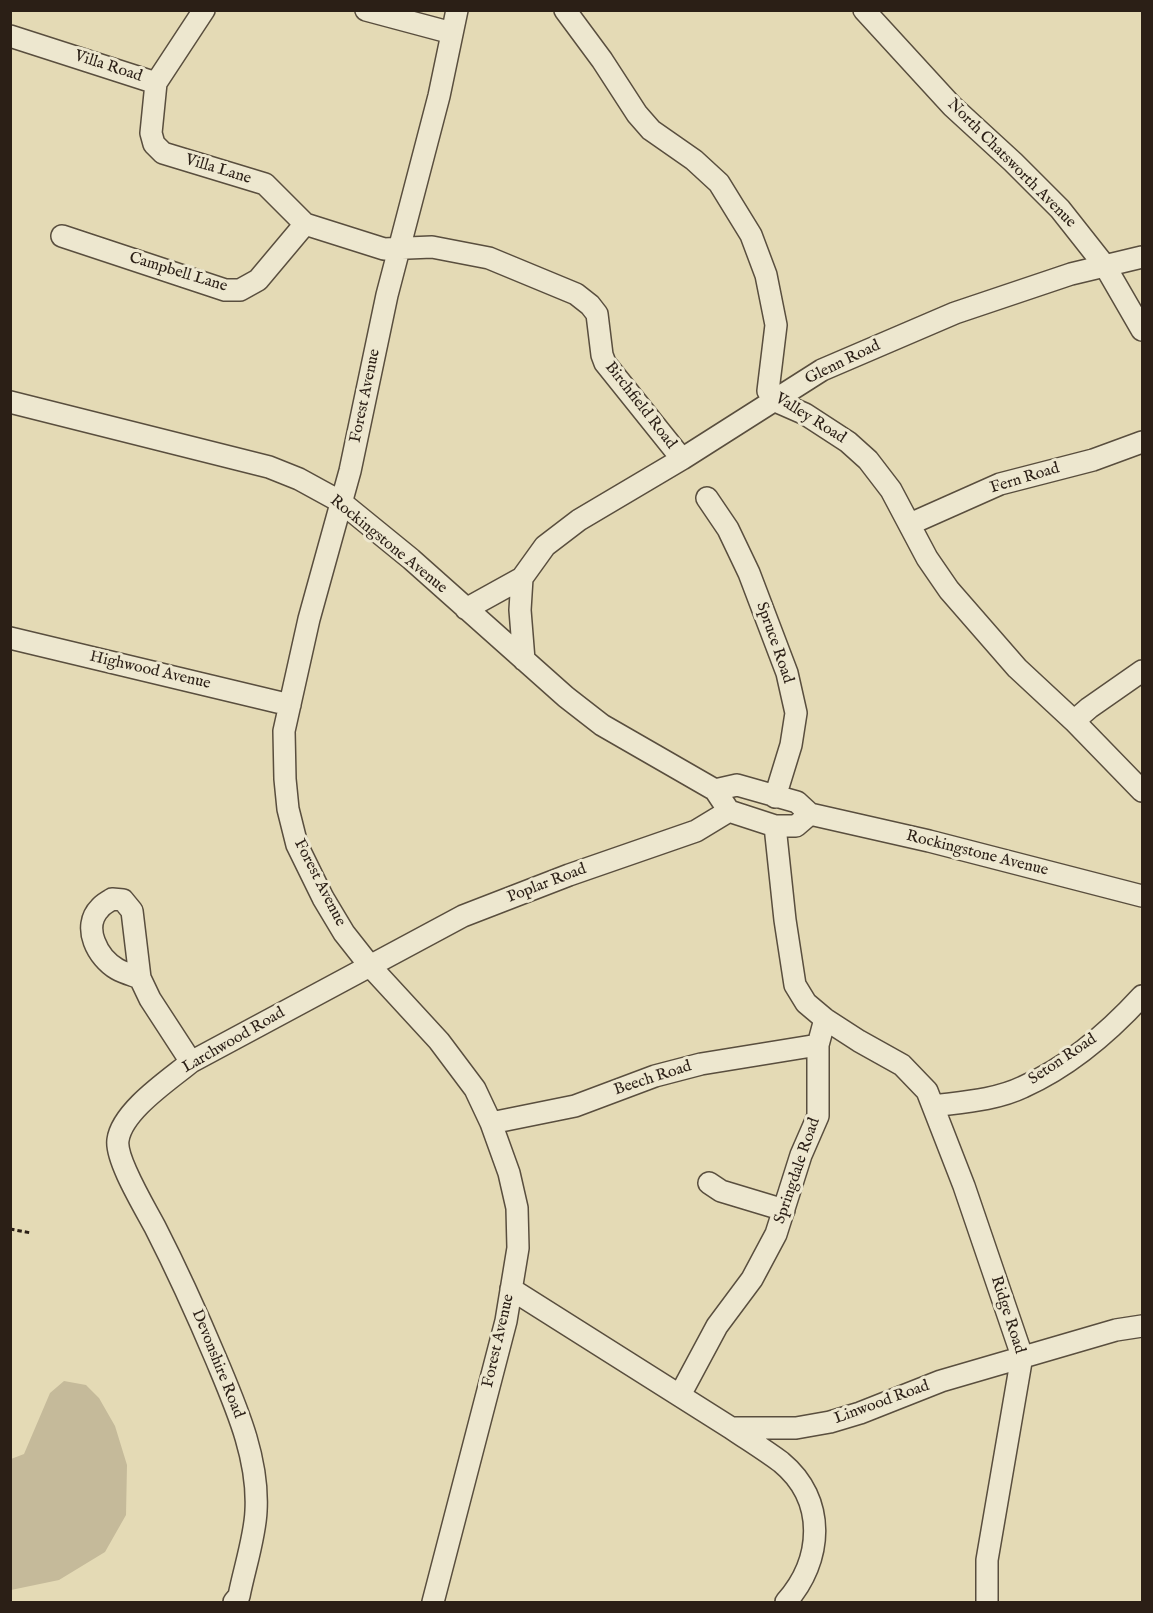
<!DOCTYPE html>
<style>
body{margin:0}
#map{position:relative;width:1153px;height:1613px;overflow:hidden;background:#e4dab5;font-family:"IM FELL English",serif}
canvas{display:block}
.frame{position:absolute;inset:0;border:12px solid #2b1f16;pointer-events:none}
</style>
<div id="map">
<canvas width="1153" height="1613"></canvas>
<div class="frame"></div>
</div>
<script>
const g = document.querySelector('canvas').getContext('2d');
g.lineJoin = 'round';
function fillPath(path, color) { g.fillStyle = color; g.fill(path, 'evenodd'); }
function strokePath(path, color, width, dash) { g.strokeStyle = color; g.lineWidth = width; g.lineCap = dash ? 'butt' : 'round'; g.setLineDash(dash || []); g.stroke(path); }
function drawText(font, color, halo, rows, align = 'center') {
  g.font = font + ' "IM FELL English",serif'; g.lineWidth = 6; g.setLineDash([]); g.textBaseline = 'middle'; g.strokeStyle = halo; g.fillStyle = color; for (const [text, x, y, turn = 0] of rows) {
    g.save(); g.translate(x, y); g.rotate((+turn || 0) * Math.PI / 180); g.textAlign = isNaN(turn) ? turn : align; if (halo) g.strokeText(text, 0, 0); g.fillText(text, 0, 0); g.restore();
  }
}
fillPath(new Path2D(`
 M64,1381L86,1385L99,1398L115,1426L127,1465L126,1515L105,1552L59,1580L11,1590V1459L24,1454L50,1393Z`), '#c5ba9a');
const minor = new Path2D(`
 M204,10L156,83L151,133L154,144L163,153L265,184L305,224L384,249L432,247L489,258L576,294L590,305L597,314L602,355L605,363L682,459
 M366,10L452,33
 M565,10L602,60L637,114L651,130L694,160L719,183L751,235L766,275L776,325L768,391L773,400L805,414L848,442L868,460L891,490L927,558L949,590L1017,668L1074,721L1142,791
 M864,10L952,106L1013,162L1060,209L1105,266L1142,330
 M10,36L156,83
 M62,236L225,290H240L258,280L305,224
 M10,402L269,467L299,479L341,502L411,559L566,697L602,725L715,790L729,811L775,826H796L810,814
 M707,498L728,529L749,573L787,673L796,713L791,745L775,797
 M910,524L1000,484L1093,460L1142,442
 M466,609L522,578
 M10,638L290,705
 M524,660L520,610L522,578L545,546L579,520L682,459L822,370L955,313L1071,274L1142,257
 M1074,721L1089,708L1142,671
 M715,790L737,785L797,802L810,814L929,841L1142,896
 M775,826L785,920L795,985L806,1003L825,1019L859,1041L902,1065L927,1091L964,1186L1022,1356L987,1560V1602
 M140,978C132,975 124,973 117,969C98,958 81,927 100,908C103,904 108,902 112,899L123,900L132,911L140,978L150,999L191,1062
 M933,1106C963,1102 996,1100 1023,1087C1068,1067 1109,1032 1142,996
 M491,1123L575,1106L655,1076L701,1064L818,1045
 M709,1183L721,1191L784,1210
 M511,1289L731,1428H796L830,1422L860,1413L941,1381L1116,1330L1142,1326
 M680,1395L717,1326L752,1279L776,1234L801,1155L818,1116V1045L825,1019
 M731,1428C747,1439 765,1450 781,1462C827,1500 823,1560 786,1602
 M234,1602L239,1596C244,1570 255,1537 256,1511C259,1458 236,1407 216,1359C197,1314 177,1270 155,1227C145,1208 115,1159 118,1140C122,1111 169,1080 191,1062L463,916L569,875L696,831L729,811
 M433,1602L506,1321L518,1248L517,1208L509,1173L491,1123L475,1089L439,1041L370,966L344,933L323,898L297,845L288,809L285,779L284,731L309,619L350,471L387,295L439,96L457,10`);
strokePath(minor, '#594e3e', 24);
strokePath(new Path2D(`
 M10,1229L31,1233`), '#2b1f16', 3, [4.5, 3]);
strokePath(minor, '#ede7cf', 21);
drawText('16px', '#2b1f16', '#ede7cf', [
 ["Villa Road",108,67,18],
 ["North Chatsworth Avenue",1011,164,45],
 ["Villa Lane",218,170,17],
 ["Campbell Lane",178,273,17],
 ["Glenn Road",843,363,-26],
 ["Forest Avenue",366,396,-78],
 ["Birchfield Road",640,406,52],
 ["Valley Road",810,419,32],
 ["Fern Road",1025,479,-17],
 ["Rockingstone Avenue",388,545,39],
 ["Spruce Road",774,643,71],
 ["Highwood Avenue",150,671,13],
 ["Rockingstone Avenue",977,854,14],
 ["Forest Avenue",319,883,63],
 ["Poplar Road",547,884,-21],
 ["Larchwood Road",234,1041,-30],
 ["Seton Road",1063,1060,-34],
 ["Beech Road",653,1079,-18],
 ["Springdale Road",798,1171,-71],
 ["Ridge Road",1007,1315,72],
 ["Forest Avenue",499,1341,-77],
 ["Devonshire Road",217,1364,68],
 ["Linwood Road",882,1403,-20]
]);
</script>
